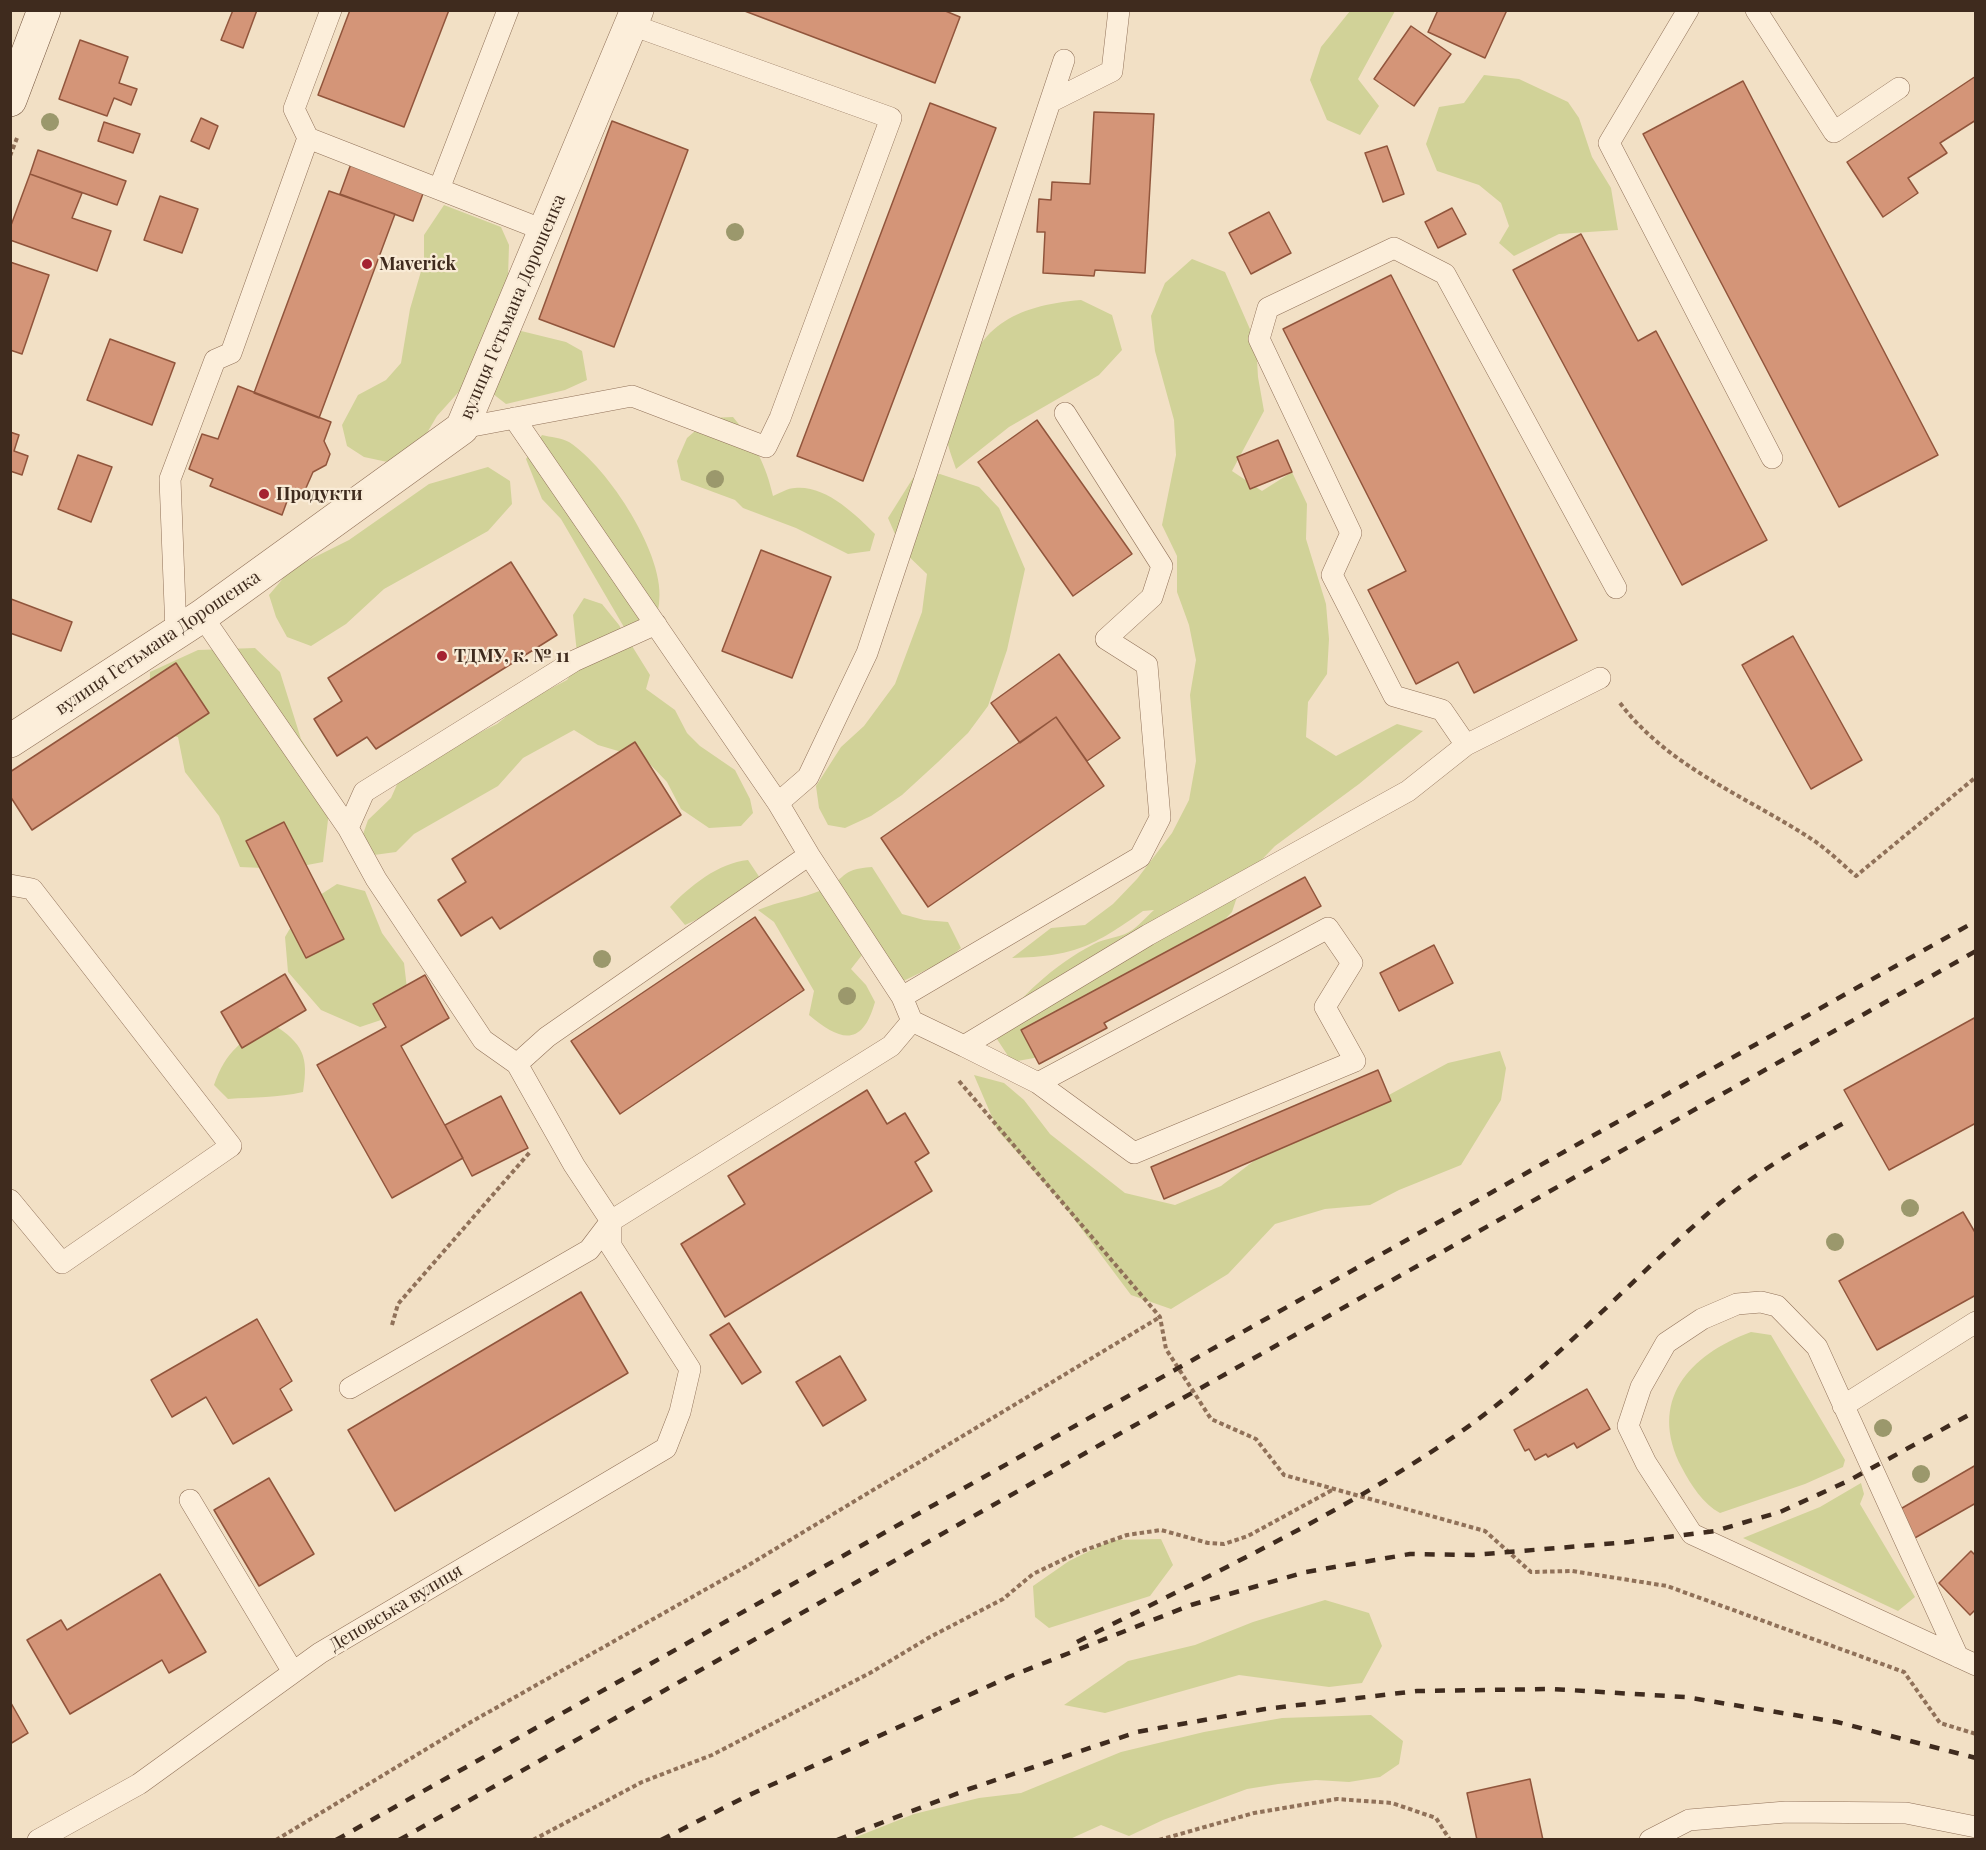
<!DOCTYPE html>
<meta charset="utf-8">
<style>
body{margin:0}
#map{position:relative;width:1986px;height:1850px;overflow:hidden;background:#f2e0c5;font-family:"Playfair Display",serif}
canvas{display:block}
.frame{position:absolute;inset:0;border:12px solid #3f2b1e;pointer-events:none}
</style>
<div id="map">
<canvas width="1986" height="1850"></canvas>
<div class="frame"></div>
</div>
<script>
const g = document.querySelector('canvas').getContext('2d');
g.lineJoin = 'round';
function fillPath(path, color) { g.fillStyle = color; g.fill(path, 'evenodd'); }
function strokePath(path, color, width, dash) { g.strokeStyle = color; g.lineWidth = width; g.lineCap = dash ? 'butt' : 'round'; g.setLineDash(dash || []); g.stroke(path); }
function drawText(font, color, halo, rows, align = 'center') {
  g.font = font + ' "Playfair Display",serif'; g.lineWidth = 4.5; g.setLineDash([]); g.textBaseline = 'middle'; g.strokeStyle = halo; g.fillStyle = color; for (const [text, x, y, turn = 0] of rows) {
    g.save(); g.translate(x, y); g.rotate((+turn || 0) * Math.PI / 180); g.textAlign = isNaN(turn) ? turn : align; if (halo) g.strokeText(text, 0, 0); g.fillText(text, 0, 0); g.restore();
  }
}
fillPath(new Path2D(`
 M1350,11H1395L1358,79L1379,106L1360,135L1327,120L1310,80L1321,47Z
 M1484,75L1519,79L1568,102L1579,118L1592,157L1611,188L1618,230L1559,234L1514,256L1499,243L1509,226L1501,203L1479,185L1437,171L1426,144L1439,107L1464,103Z
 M444,205L501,227L509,245L508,277L464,386L437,416L418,448L392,463L364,457L347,446L342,425L358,395L386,380L401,363L410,309L424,261V235Z
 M1192,259L1225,272L1256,343L1258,377L1264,411L1232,471L1262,491L1292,472L1307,504L1306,539L1326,604L1329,639L1327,674L1308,702L1306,737L1336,756L1397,724L1423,731L1359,784L1275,846L1243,879L1232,912L1209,936L1045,1056L1012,1062L993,1033C1021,996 1052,966 1094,944C1105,938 1119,938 1129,932C1138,927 1146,917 1154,910L1143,911C1092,947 1075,956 1012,958L1051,928L1085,925L1113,904L1137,879L1172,833L1189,800L1196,761L1190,695L1196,660L1189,625L1177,592V556L1162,525L1176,455L1174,420L1155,351L1151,316L1165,283Z
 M1081,300L1112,315L1122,350L1099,375L1009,427L956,469C953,459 946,444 947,434C949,421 955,407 958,394C977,326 1013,306 1081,300Z
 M513,329L566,342L582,351L587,380L565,390L506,404L488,390Z
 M733,417C754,442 766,465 773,496C780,493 788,488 795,488C826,485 856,515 875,534L870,551L848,554L796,528L743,508L735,500L681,480L677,461L687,438L710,418Z
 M542,435C550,437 562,438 569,442C608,467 667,557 659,604C658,615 649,628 644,638L628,634L561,519L542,499L526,459Z
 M488,467L510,481L512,504L488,531L384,589L346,624L311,646L287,637L276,617L269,595L291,569L349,540L429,484Z
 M940,474L979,487L999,508L1025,569L1007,650L988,706L968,733L938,762L902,795L871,816L845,828L828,825L819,808L816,786L841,747L864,726L895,684L922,612L927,574L902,550L888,518L913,478Z
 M584,598L602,604L619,625L650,675L646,689L675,710L687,733L700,746L735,770L750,799L753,813L741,826L709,828L681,809L667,782L645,759L598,745L574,730L523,758L498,786L414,834L396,852L374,855L361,840L368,820L391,798L403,771L497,724L523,703L567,680L578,663L573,615Z
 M255,648L280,672L301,739L332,786L323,862L286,869L240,867L219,816L185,772L178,737L149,729L150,672L198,650Z
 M748,860L760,878L717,910L685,925L670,907C690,886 718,863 748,860Z
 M872,867L902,914L924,920L948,922L961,948L947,960L897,984L862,955L851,969L866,985L875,1002C862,1048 840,1041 809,1015L814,991L774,922L758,910C779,901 801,899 822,890C847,880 838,869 872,867Z
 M337,884L365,891L382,933L404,963L408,997L390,1017L360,1027L321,1010L288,972L285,937L303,906Z
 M273,1024C303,1044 309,1056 303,1092C277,1098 255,1097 228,1099L214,1085C226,1051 242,1039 273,1024Z
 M1500,1051L1506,1068L1501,1100L1461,1165L1399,1190L1370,1205L1325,1209L1275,1224L1228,1274L1171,1309L1131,1295L1062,1203L998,1131L974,1075L1004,1083L1024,1100L1050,1134L1125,1193L1175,1205L1221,1186L1293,1131L1374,1103L1448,1063Z
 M1751,1332L1771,1335L1845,1460L1843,1467L1805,1484L1720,1513C1703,1504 1691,1485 1682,1468C1647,1401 1689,1355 1751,1332Z
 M1861,1483L1864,1494L1860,1504L1915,1597L1898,1611L1743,1538L1820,1507Z
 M1161,1539L1173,1565L1150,1596L1049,1628L1035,1617L1033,1586L1069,1561L1112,1540Z
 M1325,1600L1369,1613L1382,1646L1362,1683L1329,1687L1239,1675L1105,1713L1064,1705L1128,1661L1195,1645L1253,1622Z
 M1371,1715L1403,1741L1399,1764L1380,1777L1349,1782L1316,1780L1278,1784L1247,1789L1163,1820L1129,1836L1101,1825L1070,1839H851L914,1814L979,1798L1021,1793L1121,1752L1204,1732L1282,1718Z`), '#d1d298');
const building = new Path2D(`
 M233,10H257L243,48L221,40Z
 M350,10H449L404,127L318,95Z
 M742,10H943L960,17L935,83Z
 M1438,10H1507L1485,58L1428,32Z
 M1411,26L1451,54L1414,106L1374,79Z
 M80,40L128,57L119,83L137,89L131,105L114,98L107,116L59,99Z
 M1976,76V120L1940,143L1947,153L1908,178L1918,193L1883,217L1847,162Z
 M1743,81L1938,455L1839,507L1643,134Z
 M930,103L996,128L863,481L797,456Z
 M1094,112L1154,114L1145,273L1095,270L1094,276L1043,273L1045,232H1037L1039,199L1051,200L1052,182L1090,184Z
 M201,118L218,126L209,149L191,141Z
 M612,121L688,150L614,347L539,319Z
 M104,122L140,134L133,153L98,141Z
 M1387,146L1404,194L1383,202L1365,153Z
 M38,150L126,181L117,205L30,174Z
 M352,161L425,188L413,221L340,194Z
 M30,174L82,193L72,218L111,231L97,271L10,240V228Z
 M329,191L395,214L319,418L254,393Z
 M160,196L198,209L182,253L144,240Z
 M1452,208L1466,234L1438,248L1425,222Z
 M1269,212L1291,253L1251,274L1229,233Z
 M1581,234L1638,341L1656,331L1767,540L1682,585L1513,270Z
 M10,262L49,275L22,354L10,350Z
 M1391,275L1577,640L1474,693L1458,662L1416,684L1368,590L1406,571L1283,329Z
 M110,339L175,363L152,425L87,400Z
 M238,386L331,422L324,441L330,454L326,465L313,472L302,497L290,493L282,515L210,486L213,479L189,469L202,434L218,439Z
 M1037,420L1132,554L1073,596L978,462Z
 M10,432L19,435L14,451L28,456L22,475L10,471Z
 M1278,440L1292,472L1250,489L1237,457Z
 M78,455L112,467L91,522L58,509Z
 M761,550L831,577L792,678L722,651Z
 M511,562L557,635L376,749L367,737L337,756L314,719L342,701L328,678Z
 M11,599L72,622L61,651L10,633Z
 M1793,636L1862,760L1811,789L1742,665Z
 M1059,654L1120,738L1087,761L1056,717L1020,743L991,703Z
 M176,663L209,713L32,830L10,796V772Z
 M1056,717L1104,786L928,907L881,838Z
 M635,742L681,815L500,929L492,917L461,936L438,900L466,882L452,859Z
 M284,822L344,939L306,958L246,841Z
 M1305,877L1321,906L1104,1023L1107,1028L1039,1064L1021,1030Z
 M755,917L804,990L620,1114L571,1041Z
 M1434,945L1453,983L1399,1011L1380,973Z
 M285,974L306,1010L242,1048L221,1012Z
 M425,975L449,1018L401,1046L463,1158L392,1198L317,1065L386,1027L373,1004Z
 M1976,1017V1123L1889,1170L1844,1090Z
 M1378,1070L1391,1101L1164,1199L1151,1167Z
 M867,1090L887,1124L905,1113L929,1153L915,1162L932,1191L725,1317L681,1244L745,1204L728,1176Z
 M501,1096L528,1148L472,1176L445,1125Z
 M1963,1212L1976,1234V1295L1877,1350L1839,1281Z
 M581,1292L628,1373L395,1511L348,1430Z
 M257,1319L292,1381L280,1389L292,1410L233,1444L206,1397L172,1417L151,1380Z
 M729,1323L761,1372L742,1384L710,1335Z
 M840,1356L866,1400L823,1426L796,1382Z
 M1587,1389L1610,1429L1577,1448L1574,1443L1548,1457L1546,1454L1535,1460L1529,1449L1525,1451L1514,1430Z
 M1976,1465V1503L1913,1539L1897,1511Z
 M269,1478L314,1554L259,1586L214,1510Z
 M1971,1551L1976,1556V1609L1970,1615L1939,1583Z
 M160,1574L206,1652L169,1673L162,1660L70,1714L27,1640L61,1620L67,1630Z
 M11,1703L28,1733L10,1744V1703Z
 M1530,1779L1543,1840H1477L1467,1793Z`);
fillPath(building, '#d49578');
strokePath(building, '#91553c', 1.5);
const lane = new Path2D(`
 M1688,10L1609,143L1772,458
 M1756,10L1834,132L1899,88
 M1064,60L867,653L808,777L778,803L809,855L902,997L912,1021L964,1046L1148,935L1408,791L1466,745L1600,678
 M1050,102L1112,71L1119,10
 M308,138L546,231
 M439,189L508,10
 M514,418L778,803
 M462,428L632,396L766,447L780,418L891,118L632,25
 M176,632L170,479L215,360L231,353L308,138L294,109L331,10
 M1466,745L1442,710L1394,696L1332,575L1351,533L1259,339L1268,308L1394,248L1445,274L1616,588
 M348,828L364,792L574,661L656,624
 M10,885L32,889L231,1146L62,1263L10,1200
 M902,997L1140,857L1160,818L1147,665L1106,639L1152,597L1162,566L1065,413
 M964,1046L1038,1083L1328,928L1352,963L1325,1007L1355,1061L1134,1153L1038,1083
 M517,1064L547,1037L809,855
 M350,1388L589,1250L611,1221L891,1046L912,1021
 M1843,1406L1976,1322
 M190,1500L293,1672
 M1958,1657L1817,1347L1777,1306L1761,1302L1737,1304L1702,1319L1666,1343L1641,1387L1628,1426L1646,1463L1692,1534L1976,1665
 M38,1840L139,1784L320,1653L666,1448L680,1412L690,1369L611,1246V1221L574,1165L517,1064L483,1040L376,879L348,828L202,616
 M1650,1840L1689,1820L1786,1812L1906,1813L1976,1827`);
const street = new Path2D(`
 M10,741L202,616L462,428L637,10`);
const secondary = new Path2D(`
 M10,100L44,10`);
strokePath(lane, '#907159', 22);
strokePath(street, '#907159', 34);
strokePath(secondary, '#72523c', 34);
strokePath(new Path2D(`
 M10,156L17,138
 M1620,703C1669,768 1748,797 1813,840C1828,850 1842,864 1856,876L1976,777
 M959,1081L1160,1317L1166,1349L1211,1419L1256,1439L1284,1475L1485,1531L1531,1572L1572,1571L1667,1586L1904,1672L1940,1723L1976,1734
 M392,1325L398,1304L530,1152
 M276,1840L471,1722L747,1566L1160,1317
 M533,1840L642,1782L712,1755L870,1673L930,1637L1003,1599L1033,1574L1079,1552L1127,1535L1161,1530L1208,1543L1224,1544L1248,1536L1334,1489
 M1159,1840L1254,1813L1337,1799L1392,1803L1436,1818L1450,1840`), '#907159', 4, [4.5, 3]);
strokePath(lane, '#fceeda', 21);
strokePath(street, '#fceeda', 33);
strokePath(secondary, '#fceeda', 33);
strokePath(new Path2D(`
 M1077,1642C1205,1577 1345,1513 1462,1431C1555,1365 1633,1277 1720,1203C1759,1170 1806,1144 1851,1119
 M336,1840L1976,921
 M399,1840L1976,951
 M661,1840L747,1796L1011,1676L1191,1605L1306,1572L1410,1554L1473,1555L1629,1542L1715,1531L1780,1512L1848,1481L1976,1411
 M837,1840L969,1789L1137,1732L1265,1709L1417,1691L1552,1689L1685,1697L1837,1722L1976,1758`), '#3f2b1e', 4.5, [10, 10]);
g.fillStyle = '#9b986c';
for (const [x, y] of [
 [50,122],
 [735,232],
 [715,479],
 [602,959],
 [847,996],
 [1910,1208],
 [1835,1242],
 [1883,1428],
 [1921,1474]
]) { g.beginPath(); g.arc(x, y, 9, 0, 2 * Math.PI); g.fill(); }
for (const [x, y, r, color] of [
 [367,264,6,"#a52331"],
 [264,494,6,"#a52331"],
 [442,656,6,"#a52331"]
]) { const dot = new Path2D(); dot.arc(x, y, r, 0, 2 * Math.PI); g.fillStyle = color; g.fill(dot); strokePath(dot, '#f9ebd6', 2); }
drawText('bold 18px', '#3f2b1e', '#f9ebd6', [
 ["Maverick",379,264],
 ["Продукти",276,494],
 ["ТДМУ, к. № 11",454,656]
], 'left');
drawText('18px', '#3f2b1e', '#f9ebd6', [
 ["вулиця Гетьмана Дорошенка",513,307,-67],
 ["вулиця Гетьмана Дорошенка",158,643,-34],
 ["Деповська вулиця",396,1608,-31]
]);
</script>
